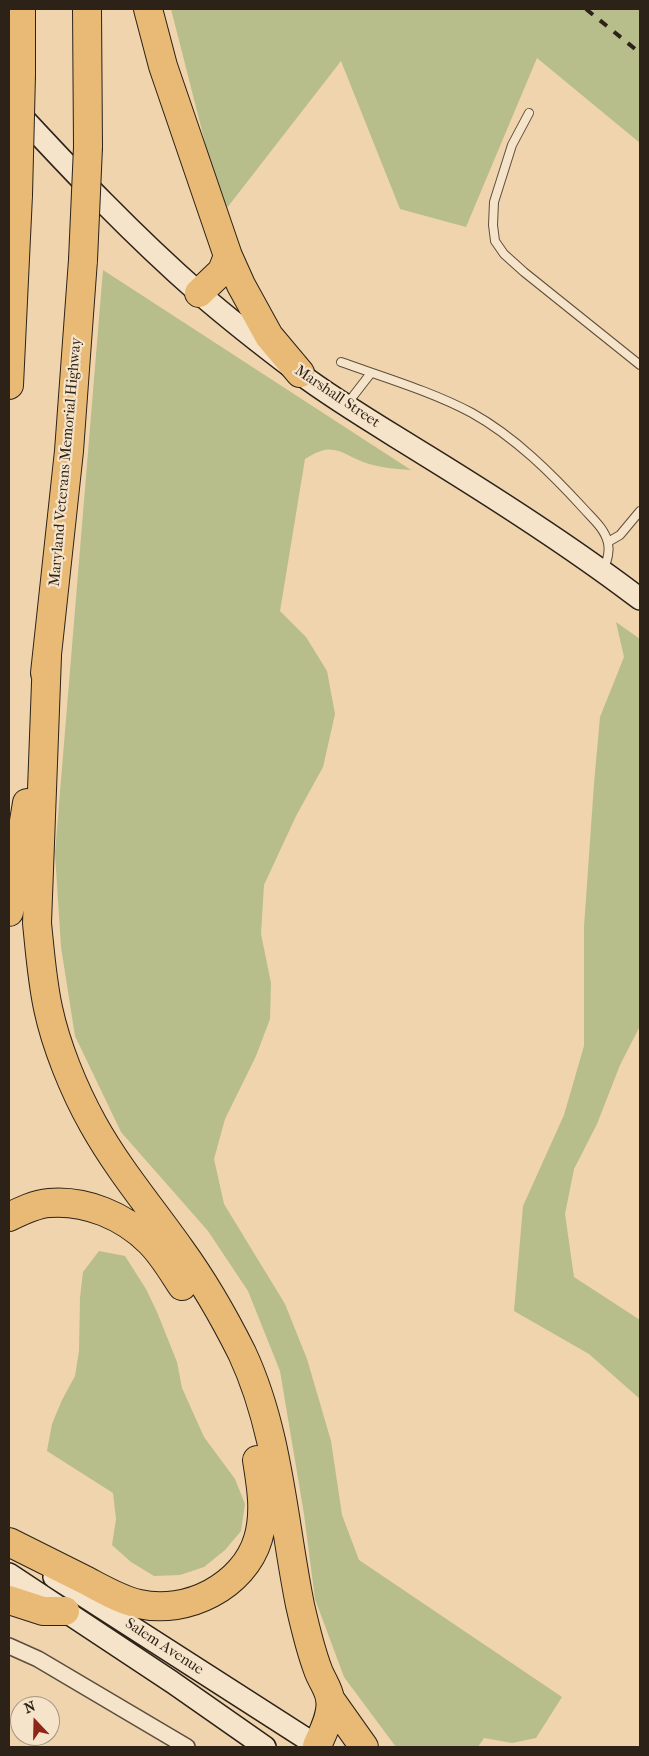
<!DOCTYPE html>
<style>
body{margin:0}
#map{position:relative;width:649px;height:1756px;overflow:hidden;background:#efd4ad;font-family:"IM FELL French Canon",serif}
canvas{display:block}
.frame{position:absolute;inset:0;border:10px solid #2c2217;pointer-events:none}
.north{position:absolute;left:10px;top:1696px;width:50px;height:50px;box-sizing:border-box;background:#f5e3ca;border:1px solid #a59682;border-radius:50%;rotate:339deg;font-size:14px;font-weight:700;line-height:20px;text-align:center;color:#2c2217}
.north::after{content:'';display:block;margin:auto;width:18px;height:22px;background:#8f2418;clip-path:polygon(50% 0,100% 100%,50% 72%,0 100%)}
</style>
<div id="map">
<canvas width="649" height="1756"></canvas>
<div class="frame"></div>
<div class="north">N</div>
</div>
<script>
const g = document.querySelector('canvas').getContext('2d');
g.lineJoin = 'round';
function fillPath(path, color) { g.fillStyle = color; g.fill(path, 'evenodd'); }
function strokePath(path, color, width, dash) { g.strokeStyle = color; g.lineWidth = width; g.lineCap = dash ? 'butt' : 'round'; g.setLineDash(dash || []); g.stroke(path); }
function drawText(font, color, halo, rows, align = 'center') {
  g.font = font + ' "IM FELL French Canon",serif'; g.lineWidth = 4.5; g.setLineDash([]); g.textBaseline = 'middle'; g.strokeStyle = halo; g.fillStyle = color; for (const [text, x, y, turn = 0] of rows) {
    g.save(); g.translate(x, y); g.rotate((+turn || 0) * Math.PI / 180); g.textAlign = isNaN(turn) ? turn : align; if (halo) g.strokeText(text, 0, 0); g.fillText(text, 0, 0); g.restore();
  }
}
fillPath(new Path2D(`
 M171,9H640V143L537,58L466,227L400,209L341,61L223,213Z
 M103,270L411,470C397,469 383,468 369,464C341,455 335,439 305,459L280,611L306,637L327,671L335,714L323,767L296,816L264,885L261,934L271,983L270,1019L256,1056L225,1119L214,1159L224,1204L285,1304L307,1359L331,1441L342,1515L359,1560L562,1697L536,1738L512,1743L484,1738L478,1747H396L344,1677L315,1599L304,1514L280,1371L248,1291L208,1231L121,1132L75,1036L61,947L55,853Z
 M616,622L640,639V1026L620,1065L597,1124L574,1169L565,1214L574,1277L640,1320V1399L589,1354L514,1311L523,1206L564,1115L584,1046V927L594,784L600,717L624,657Z
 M99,1251L125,1256L146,1289L157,1312L177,1362L182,1388L204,1437L235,1479L245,1504L241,1531L225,1550L204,1567L180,1575L154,1576L131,1562L112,1545L116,1519L113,1493L47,1451L52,1424L62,1400L75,1376L79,1351L80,1298L83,1272Z`), '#b7bd8b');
const service = new Path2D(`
 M529,113L512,145L494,202L493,225L495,241L504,254L524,272L640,365
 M341,362C383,377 433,392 472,413C515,437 552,474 584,509C593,519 605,529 608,543C610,552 607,560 604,569
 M347,404L371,373
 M608,542L620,535L640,511`);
const minor = new Path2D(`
 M9,1646L38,1659L187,1747`);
const secondary = new Path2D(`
 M14,108C73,172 133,235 199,293C230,320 266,348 299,373C339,403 384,429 427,456C500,501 572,547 640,599
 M9,1574L172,1682L265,1747
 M54,1577L319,1747`);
const motorway = new Path2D(`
 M87,9L88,147
 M148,9L163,66L228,256L241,285L269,336L300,373
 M21,75V9
 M199,293L222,271L228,256
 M9,385L18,195
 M47,656L37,923C40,952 42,980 48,1008C56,1046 74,1090 93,1124C118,1169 151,1208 180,1249C204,1282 224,1317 242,1353C279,1432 283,1521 300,1605C305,1627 310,1649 318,1670C321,1679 329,1689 330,1699C333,1714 323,1732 317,1746
 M45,673L69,451L83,260
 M9,912L27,803
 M9,1217C21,1211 35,1204 49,1203C86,1200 124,1216 150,1242C163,1255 172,1271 182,1286
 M9,1542C35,1555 61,1568 87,1581C104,1590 121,1600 139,1604C187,1615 244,1586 258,1539C266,1512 261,1486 257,1460
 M9,1600L43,1611H65
 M330,1699L364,1747`);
strokePath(service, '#5d4e3c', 10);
strokePath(minor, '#5d4e3c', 18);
strokePath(secondary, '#2c2217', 24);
strokePath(motorway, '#2c2217', 30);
strokePath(service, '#f5e3ca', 8);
strokePath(minor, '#f5e3ca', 15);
strokePath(secondary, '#f5e3ca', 21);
strokePath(motorway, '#e8ba76', 28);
strokePath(new Path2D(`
 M586,9L640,53`), '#2c2217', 4, [9, 9]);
const motorwayBridge = new Path2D(`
 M18,195L21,75
 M83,260L88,147`);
strokePath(motorwayBridge, '#2c2217', 30, []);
strokePath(motorwayBridge, '#e8ba76', 28);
drawText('15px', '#2c2217', '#f5e3ca', [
 ["Marshall Street",337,397,34],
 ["Maryland Veterans Memorial Highway",66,462,-85],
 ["Salem Avenue",164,1647,33]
]);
</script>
